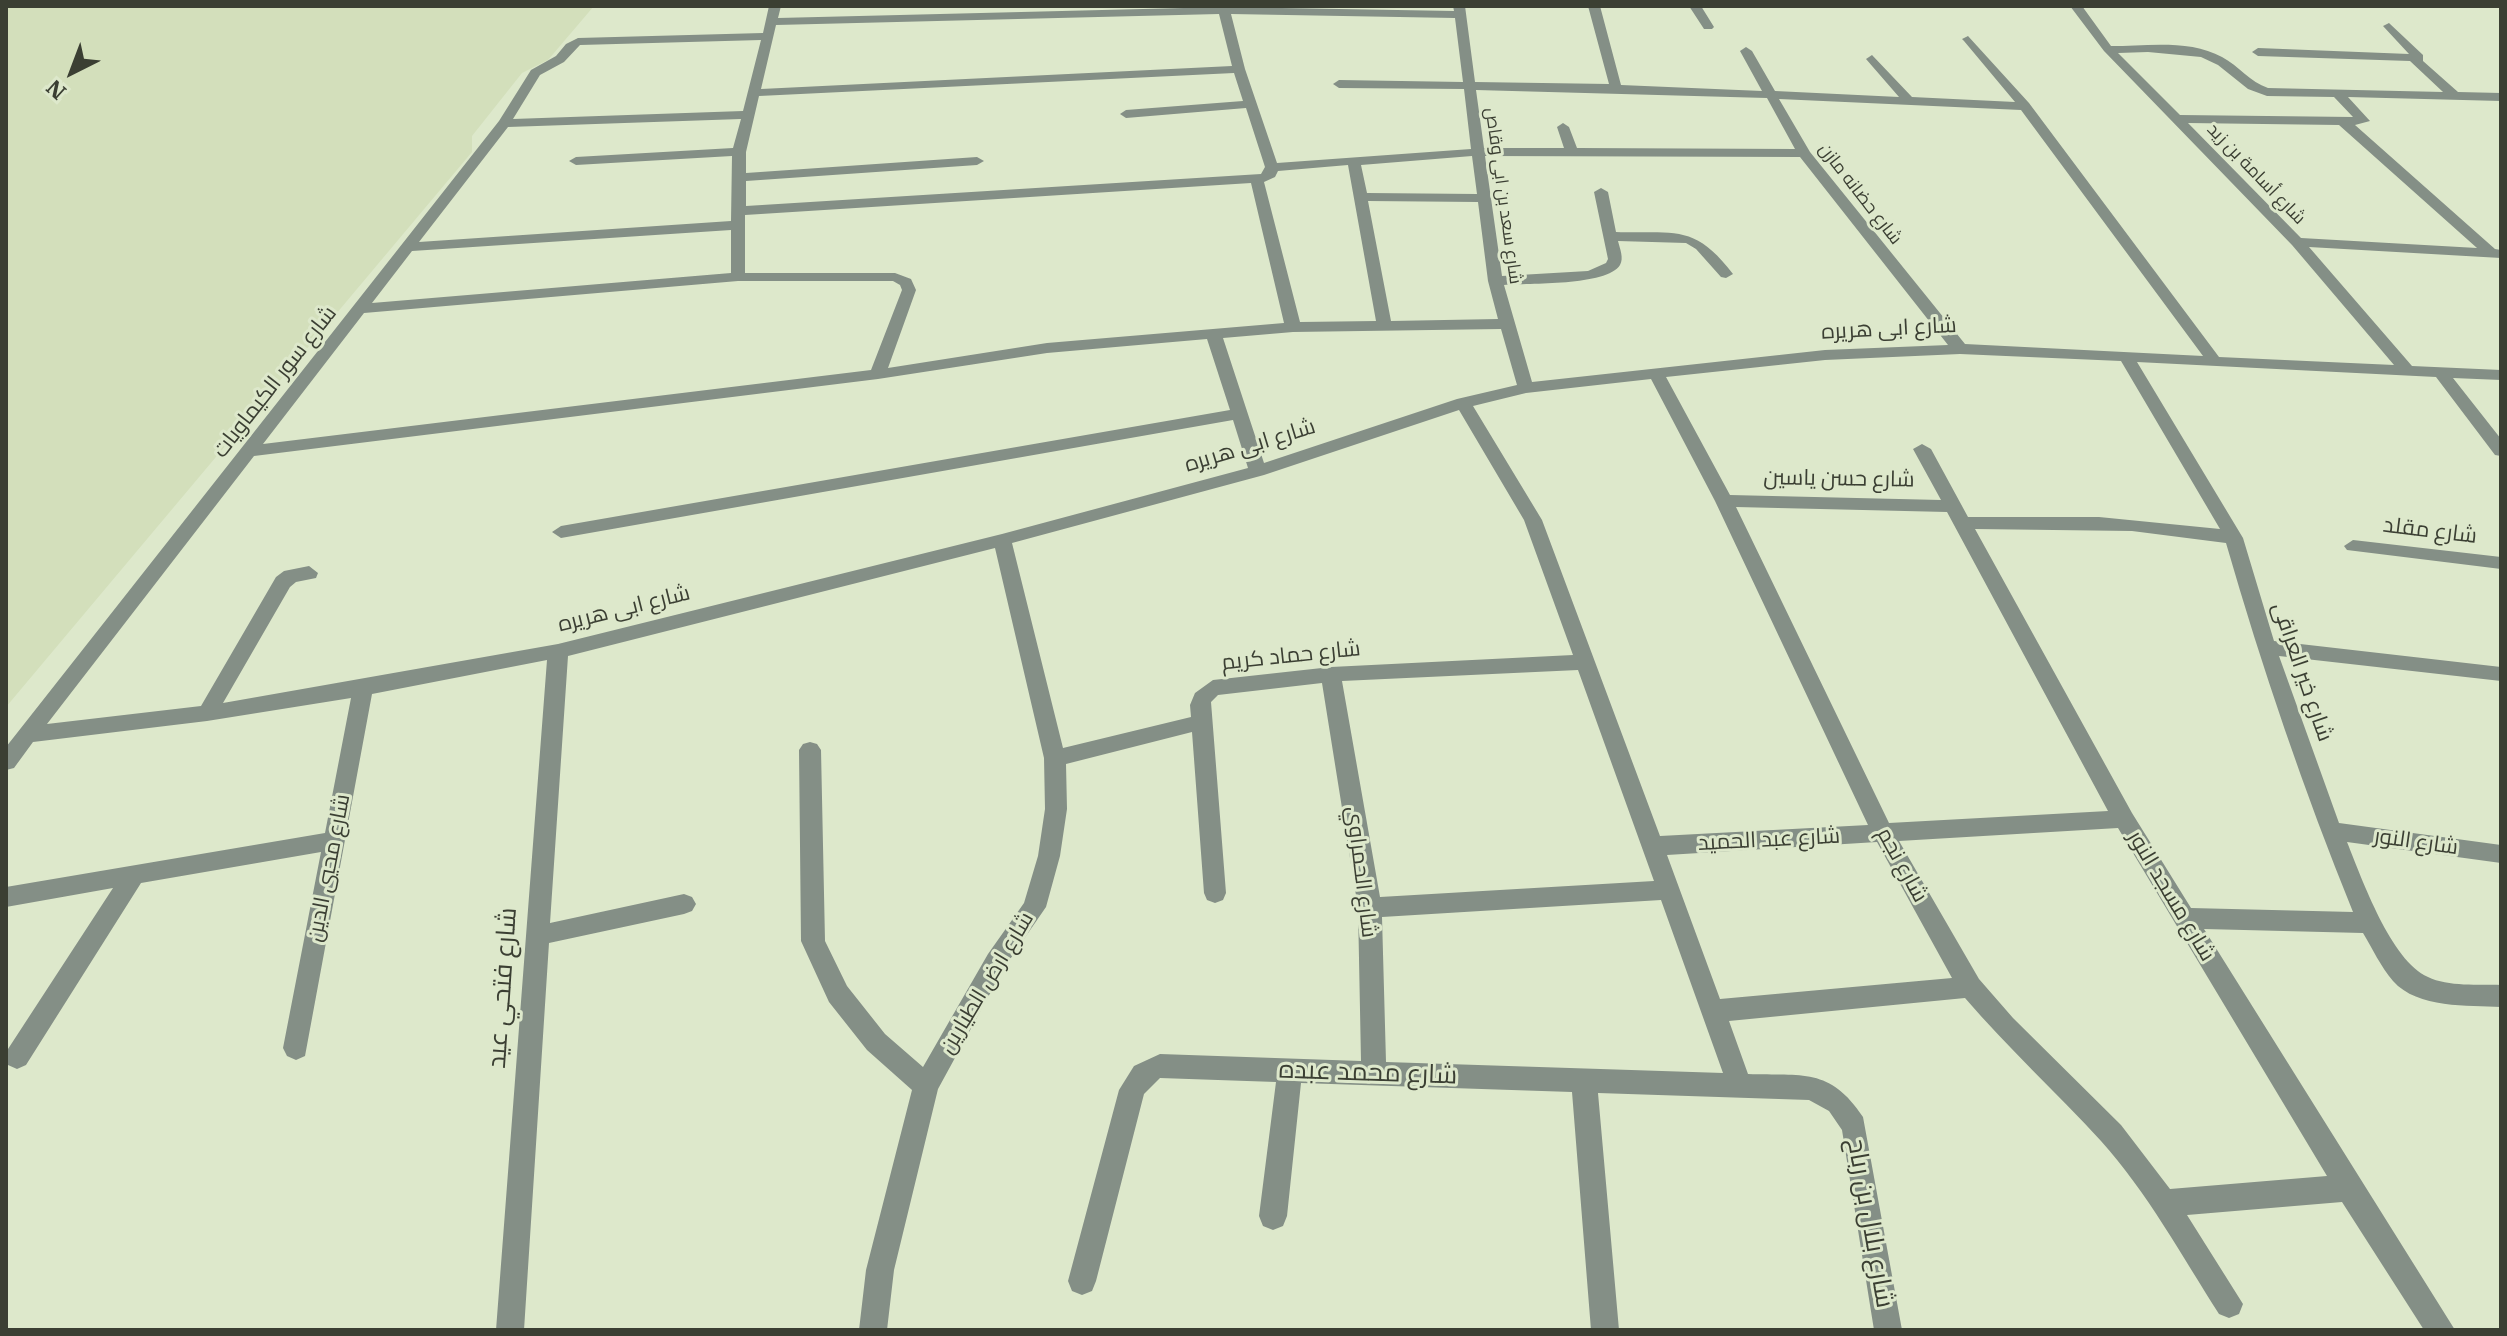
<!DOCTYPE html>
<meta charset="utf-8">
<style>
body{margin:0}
#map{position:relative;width:2507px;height:1336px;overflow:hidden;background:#dde8cb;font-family:"IBM Plex Serif",serif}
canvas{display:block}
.frame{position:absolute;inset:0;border:8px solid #3b3f33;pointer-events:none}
.north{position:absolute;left:32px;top:32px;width:80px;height:80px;-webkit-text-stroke:6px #dde8cb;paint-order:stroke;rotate:222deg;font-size:22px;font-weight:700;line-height:32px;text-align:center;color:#3b3f33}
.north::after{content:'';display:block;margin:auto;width:28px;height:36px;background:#3b3f33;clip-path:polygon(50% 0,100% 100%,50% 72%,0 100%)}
</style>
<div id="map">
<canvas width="2507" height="1336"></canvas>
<div class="frame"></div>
<div class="north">N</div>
</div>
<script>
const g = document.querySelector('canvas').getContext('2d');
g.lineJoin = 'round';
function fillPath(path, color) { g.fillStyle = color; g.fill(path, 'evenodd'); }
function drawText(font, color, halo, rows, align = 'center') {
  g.font = font + ' "IBM Plex Serif",Cairo,serif'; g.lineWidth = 6; g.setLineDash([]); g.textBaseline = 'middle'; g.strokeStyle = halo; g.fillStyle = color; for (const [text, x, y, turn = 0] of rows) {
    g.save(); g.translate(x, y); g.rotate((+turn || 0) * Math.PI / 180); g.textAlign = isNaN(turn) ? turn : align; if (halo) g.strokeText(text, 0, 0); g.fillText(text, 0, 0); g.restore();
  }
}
fillPath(new Path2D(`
 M6,6H594L548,60L522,73L472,136V152L6,707Z`), '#d3dfbb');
fillPath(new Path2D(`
 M769,6H781L778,18L1224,7L1454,11L1453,6H1465L1475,82L1609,84L1588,6H1600L1621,85L1762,91L1740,51L1746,47L1752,51L1775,91L1899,97L1866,59L1872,55L1912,97L2015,102L1964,41L1962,39L1968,36L2029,103L2219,357L2394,365L2292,245L2104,51L2070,6H2082L2111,46C2146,46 2190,39 2222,57C2239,66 2250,82 2268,88L2443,92L2410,61L2258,56L2252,52L2258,48L2409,54L2383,26L2389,23L2423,55V61L2458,92L2501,93V101L2348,97L2370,121L2355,125L2495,249L2501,250V258L2309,247L2412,366L2501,370V380L2453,378L2501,439V456L2495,455L2436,377L2137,362L2243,538L2274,641L2501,667V681L2279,656L2339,823L2501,845V863L2347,842C2362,879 2391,961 2428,977C2448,987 2479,984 2501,985V1007C2468,1005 2418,1009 2393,981C2381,967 2372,948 2363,933L2204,929L2455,1330H2424L2342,1202L2187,1215L2243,1304L2239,1314L2229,1318L2219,1314C2182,1256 2147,1192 2101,1141C2056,1092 2008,1048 1965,998L1729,1021L1748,1074C1802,1076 1830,1067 1863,1117L1902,1330H1874L1842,1130L1829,1111L1809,1100L1598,1093L1619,1330H1591L1572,1092L1301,1083L1287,1216L1283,1226L1273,1230L1263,1226L1259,1216L1276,1082L1160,1078L1144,1094L1096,1281L1092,1291L1082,1295L1072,1291L1068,1281L1119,1090L1134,1066L1160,1054L1361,1061L1358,908L1322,683L1218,695L1211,702L1226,893L1223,900L1215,903L1207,900L1204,893L1192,732L1066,764L1067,809L1060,856L1046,907L1004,968L938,1089L894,1270L887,1330H859L866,1270L912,1090L867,1050L829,1002L801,941L799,750L803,744L810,742L817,744L821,750L825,941L847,986L885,1034L923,1067L988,954L1024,903L1038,856L1045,809L1044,758L995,548L568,656L550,923L684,894L692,897L696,904L692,911L684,914L549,943L524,1330H496L547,660L372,694L305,1056L296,1060L287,1056L283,1048L321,852L141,883L26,1065L17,1069L8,1065V1049L113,888L6,907V887L325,833L351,698L207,721L33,742L14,768L6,770V747L499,121L531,70L556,56L566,44L578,38L763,33ZM1219,14L1232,66L761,89L776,25ZM1231,14L1455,18L1463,82L1339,80L1333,84L1339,88L1464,89L1471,149L1277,163L1245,69ZM761,40L743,111L513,119L540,75L564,62L580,45ZM2148,52L2201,57L2218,65L2248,89L2267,96L2334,97L2353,117L2180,115L2118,53ZM1234,73L1243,101L1126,110L1120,114L1126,118L1246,108L1265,167L1261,174L746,206V181L977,165L984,161L977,157L746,173V152L759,96ZM1476,90L1767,98L1795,149L1577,148L1569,127L1563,123L1557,127L1564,148H1484ZM1779,99L2021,110L2203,356L1965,344L1810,152ZM741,119L733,148L576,157L569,161L576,165L732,156L731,221L419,242L508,127ZM2188,123L2339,125L2477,248L2301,238ZM1472,156L1477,194L1367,193L1361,165ZM1485,156L1800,157L1948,345L1825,350L1532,382L1504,285C1528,283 1607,286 1620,265C1624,258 1620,249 1618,241L1686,243L1696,249L1721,277L1726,278L1733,274C1694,223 1675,234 1616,232L1608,192L1601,188L1594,192L1608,259L1606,263L1588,271L1502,276ZM1348,165L1376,321L1300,322L1264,182L1275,177L1278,171ZM1251,183L1284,323L1047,343L888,368L916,290L911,279L895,273H745V215ZM1368,201L1478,202L1488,281L1498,319L1391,321ZM731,230V273L372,303L412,251ZM738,281H893L900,285L902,290L871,370L263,444L364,313ZM1501,329L1517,385L1457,399L1264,463L1223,338L1293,332ZM1207,339L1230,410L561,526L552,532L561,538L1233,420L1248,468L1002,534L558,644L223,703L290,587L296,582L316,578L318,573L309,566L284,571L276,577L201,706L47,724L254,456L878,379L1047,353ZM1960,354L2121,361L2220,529L2099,517H1968L1931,449L1922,444L1913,449L1941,500L1730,495L1666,377L1825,360ZM1651,379L1715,501L1868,825L1660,836L1542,520L1473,406L1526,393ZM1459,410L1524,520L1573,655L1331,667L1213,680L1195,693L1190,705L1191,717L1063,748L1012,543L1264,475ZM1736,507L1947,512L2108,811L1889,823ZM1975,529L2132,531L2226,543C2262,668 2304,791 2353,912L2191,908L2132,813ZM1578,670L1654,881L1380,897L1342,681ZM2118,828L2327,1176L2170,1189L2121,1125L2013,1018L1979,979L1899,841ZM1877,842L1952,978L1720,999L1667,855ZM1661,900L1723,1073L1386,1062L1382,917Z
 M1689,6H1701L1714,27L1712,29H1704Z
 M2353,540L2501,557V569L2347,550L2344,546Z`), '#848f86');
drawText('18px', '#3b3f33', '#dde8cb', [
 ["شارع أسامة بن زيد",2256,174,46],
 ["شارع حضانه مازن",1860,194,52],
 ["شارع سعد بن ابى وقاص",1503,196,82]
]);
drawText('22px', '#3b3f33', '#dde8cb', [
 ["شارع ابى هريره",1889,329,-3],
 ["شارع سور الكيماويات",275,382,-52],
 ["شارع ابى هريره",1250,446,-17],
 ["شارع حسن ياسين",1839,479,1],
 ["شارع مقلد",2430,531,7],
 ["شارع ابى هريره",624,609,-14],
 ["شارع حماد كريم",1291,656,-6],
 ["شارع خير العراقى",2302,672,71],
 ["شارع عبد الحميد",1769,840,-3],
 ["شارع النور",2416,842,8],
 ["شارع نجم",1902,865,61],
 ["شارع محيي الدين",329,868,-79],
 ["شارع الحمراوي",1361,872,83],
 ["شارع مسجد النور",2171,896,59],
 ["شارع ارض الطيارين",987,983,-59]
]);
drawText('26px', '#3b3f33', '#dde8cb', [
 ["شارع فتحي عيد",503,988,-86],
 ["شارع محمد عبده",1368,1073,2],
 ["شارع بلال بن رباح",1870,1223,80]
]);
</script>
